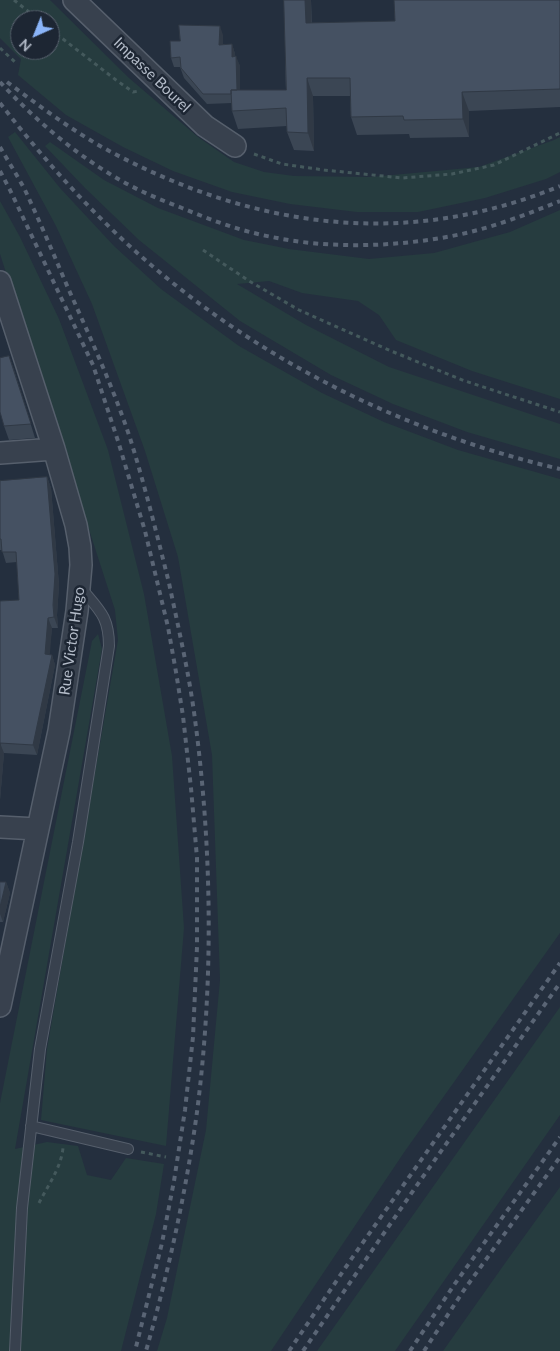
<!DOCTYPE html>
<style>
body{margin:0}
#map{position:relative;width:560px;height:1351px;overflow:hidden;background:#242f3e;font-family:Lato,sans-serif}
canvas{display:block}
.north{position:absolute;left:10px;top:10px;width:50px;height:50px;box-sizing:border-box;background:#1d2633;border:1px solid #59626f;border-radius:50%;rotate:224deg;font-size:14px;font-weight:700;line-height:20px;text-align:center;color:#b4bcc9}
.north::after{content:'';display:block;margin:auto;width:18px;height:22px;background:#8ab4f8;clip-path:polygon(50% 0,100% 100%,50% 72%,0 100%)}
</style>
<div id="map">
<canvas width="560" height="1351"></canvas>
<div class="north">N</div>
</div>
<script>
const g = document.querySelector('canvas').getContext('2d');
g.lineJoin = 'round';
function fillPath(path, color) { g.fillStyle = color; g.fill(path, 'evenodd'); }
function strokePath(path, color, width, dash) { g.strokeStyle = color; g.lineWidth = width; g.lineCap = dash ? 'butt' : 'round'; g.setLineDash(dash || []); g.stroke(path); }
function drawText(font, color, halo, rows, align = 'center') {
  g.font = font + ' Lato,sans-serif'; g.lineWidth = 5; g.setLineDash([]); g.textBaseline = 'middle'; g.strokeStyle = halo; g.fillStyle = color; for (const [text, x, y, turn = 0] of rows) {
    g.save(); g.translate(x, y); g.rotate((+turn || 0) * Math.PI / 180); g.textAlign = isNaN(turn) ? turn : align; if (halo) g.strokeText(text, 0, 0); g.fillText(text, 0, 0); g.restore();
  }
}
fillPath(new Path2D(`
 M0,0H50L129,78L198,137L234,162L264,172L294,176L371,177L479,167L554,140L560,137V172L546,179L485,198L418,212H357L290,204L232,192L173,171L123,147L66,115L18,75L21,59L0,38ZM20,20H50V50H20Z
 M15,132L60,188L114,246L161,289L239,346L322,393L384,422L458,450L560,479V933L405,1151L271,1351H157L167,1318L206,1130L220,980L212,755L178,557L145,451L92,304L56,226L8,137Z
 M50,142L104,180L158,208L244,240L289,249L369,259L434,253L510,232L560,210V399L472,371L396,340L379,315L358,301L302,293L269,281L237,284L306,325L389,367L560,424V459L467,432L393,404L331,375L240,321L139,240L85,188L45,146Z
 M0,201L20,237L59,319L108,450L144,594L172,756L184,928L166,1146L41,1120L47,1049L118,640L115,610L0,254Z
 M98,634L102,649L15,1149L47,1142L78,1146L87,1175L111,1180L126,1158L164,1164L156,1214L121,1351H0V1103L92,641Z
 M560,1007V1115L395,1351H317Z
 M560,1187V1351H443L508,1259Z`), '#263c3f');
const lane = new Path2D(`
 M31,1126L128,1149
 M15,1351L22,1208L40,1049L78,842L109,646C109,616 99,610 81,588`);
const street = new Path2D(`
 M74,0L205,126L235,146
 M0,282L54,449L76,525L80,547L81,565L77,611L59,731L0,1006
 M0,453L54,449
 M0,827L37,829`);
strokePath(lane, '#565f6c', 12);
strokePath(street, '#565f6c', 24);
strokePath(new Path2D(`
 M14,0L39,20
 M50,29L116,80L133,92L139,91
 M0,48L17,64
 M254,154L282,164L324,170L402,178L452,174L494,165L560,133
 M203,250L249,281L299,310L391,351L465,381L560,412
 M141,1152L166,1157
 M39,1203C48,1185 61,1168 63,1148`), '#44595c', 3, [4, 4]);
strokePath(lane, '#38414e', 10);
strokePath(street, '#38414e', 21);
strokePath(new Path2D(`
 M0,82C35,120 75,154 120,180C139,191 161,200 182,208C211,220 240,231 272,237C329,249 394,247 452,236C489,229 525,215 560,201
 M7,82C41,107 75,133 113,153C258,229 407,249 560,186
 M0,103C48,165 102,225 163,275C278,370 415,435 560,469
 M0,147C8,161 17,175 25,190C40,222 54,255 68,288C90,337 113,387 130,438C145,486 157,535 169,583C178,626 188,669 194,712C212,844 214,980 197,1112C186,1192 168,1274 146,1351
 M0,171L10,190L93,365L118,441L145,531L168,627L176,672L183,716L191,788L197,858V947L193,1037L185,1110L174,1181L162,1243L135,1351
 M289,1351L352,1258L560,963
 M303,1351L415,1188L560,983
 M410,1351L454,1285L560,1137
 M424,1351L464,1290L560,1157`), '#5a6575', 4, [5, 5]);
fillPath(new Path2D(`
 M284,0H311L312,23L395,21L560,0V107L469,111V137L410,138L409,134L357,135L351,117L350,96H313L314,151L294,150L287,132V126L238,129L232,111V103L207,104L184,78L180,67H174L171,58L180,41L223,35V44H232L235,54V56L240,66V90H286Z
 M9,356L14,370L35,438L9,440L4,426Z
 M47,477L51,488L59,585L57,615L58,628H52L49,655H52L55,665L37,755L4,753L0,800V601L19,600L17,562L6,563L2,550H0V481Z
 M0,882H6L10,893L3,922H0Z`), '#3b4654');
fillPath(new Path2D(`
 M305,0H311L312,41L306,23Z
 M220,26L223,35V54L219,45Z
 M232,44L235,54V66L232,57Z
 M236,56L240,66V103L237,93Z
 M307,78L313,96L314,151L308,133Z
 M462,92L469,111V137L463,119Z
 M47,477L51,488L59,585L57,615L58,628L54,617Z
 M48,618L52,628L49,665L45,654Z
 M52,655L55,665L37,755L33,745Z
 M0,743L4,753L0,800Z
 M6,882L10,893L3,922L0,914V907Z`), '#303945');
const building = new Path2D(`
 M284,0H305L306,23L395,21L394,0H560V89L462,92L463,119L404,120L403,116L351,117L350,78H307L308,133L287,132L286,108L232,111L231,90H286Z
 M179,25L220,26L219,45L232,44V57L236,56L237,90H231V94H203L181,68L180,57L171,58L170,41H180Z
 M9,356L31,424L4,426L0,412V358Z
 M47,477L55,574L53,605L54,617L48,618L45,654L52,655L33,745L0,743V745V601L19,600L16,552H2L1,539H0V481Z
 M0,882H6L0,907Z`);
fillPath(building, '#455162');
strokePath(building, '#303945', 1);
drawText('15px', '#b4bcc9', '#1d2633', [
 ["Impasse Bourel",152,75,44],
 ["Rue Victor Hugo",72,641,-82]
]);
</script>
